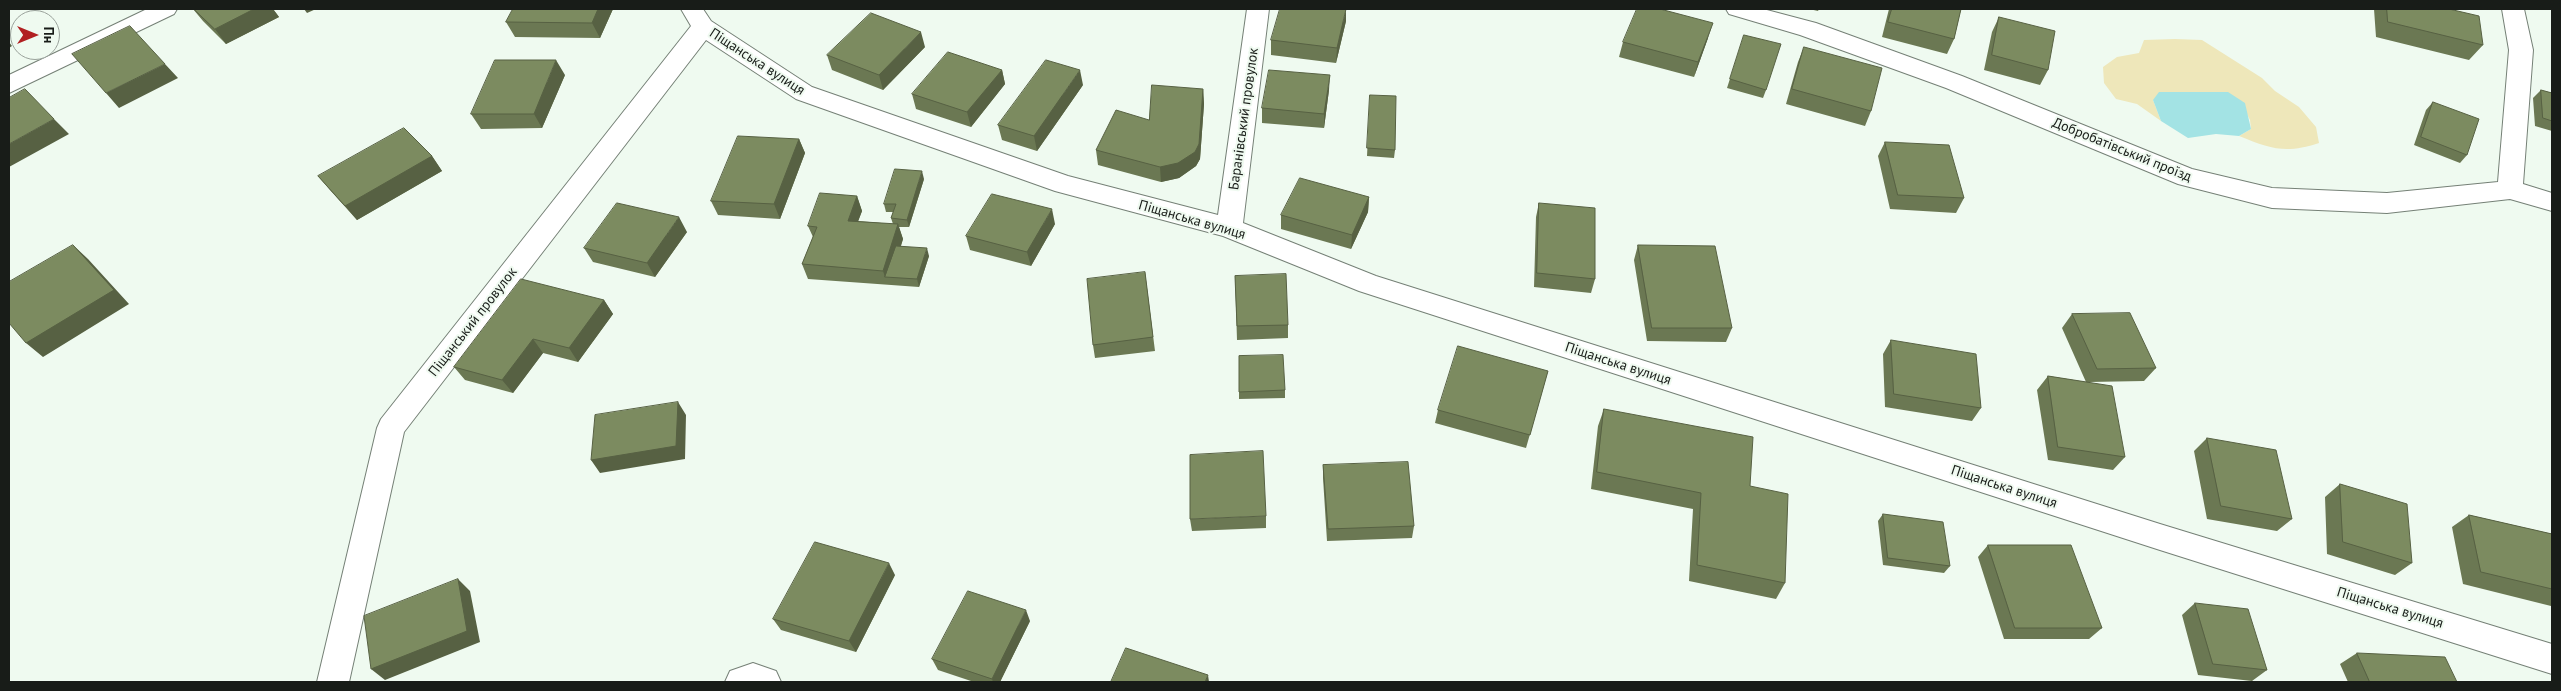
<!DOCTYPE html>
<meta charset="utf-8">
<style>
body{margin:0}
#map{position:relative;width:2561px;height:691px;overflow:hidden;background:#effaf0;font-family:"PT Sans",sans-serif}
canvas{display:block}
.frame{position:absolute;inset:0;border:10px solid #181c18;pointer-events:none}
.north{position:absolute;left:10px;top:10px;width:50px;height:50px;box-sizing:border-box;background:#effaf0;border:1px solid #99a19a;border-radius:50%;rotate:90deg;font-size:14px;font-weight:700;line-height:20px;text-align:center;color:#181c18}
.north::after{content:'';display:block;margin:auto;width:18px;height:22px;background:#b12022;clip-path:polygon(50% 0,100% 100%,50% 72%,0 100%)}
</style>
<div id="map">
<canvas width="2561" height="691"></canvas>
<div class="frame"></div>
<div class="north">Пн</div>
</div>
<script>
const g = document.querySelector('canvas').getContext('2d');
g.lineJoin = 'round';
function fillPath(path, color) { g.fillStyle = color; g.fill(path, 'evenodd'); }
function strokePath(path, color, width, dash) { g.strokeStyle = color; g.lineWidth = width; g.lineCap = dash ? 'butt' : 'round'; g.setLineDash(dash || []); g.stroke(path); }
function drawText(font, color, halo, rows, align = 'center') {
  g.font = font + ' "PT Sans",sans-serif'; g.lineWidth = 4; g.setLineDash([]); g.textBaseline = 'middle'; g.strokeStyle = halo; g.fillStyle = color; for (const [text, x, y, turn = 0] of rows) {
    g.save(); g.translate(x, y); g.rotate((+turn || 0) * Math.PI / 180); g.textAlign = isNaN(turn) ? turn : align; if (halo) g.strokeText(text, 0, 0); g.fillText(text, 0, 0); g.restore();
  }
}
fillPath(new Path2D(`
 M2175,39L2202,40L2262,78L2275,91L2299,107L2316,127L2319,143C2286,154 2271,149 2239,136L2251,129L2250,120L2245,110L2153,100L2161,121L2137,104L2116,99L2104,83L2103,67L2117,57L2139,53L2144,40Z`), '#eee7ba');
fillPath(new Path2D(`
 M2159,92H2228L2245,103L2251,129L2239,136L2216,134L2188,138L2161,121L2153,100Z`), '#a3e3e4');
const minor = new Path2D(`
 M147,9H177L174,14L9,93V75Z
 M681,9H703L711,21L812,87L1068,176L1218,215L1247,9H1269L1243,223L1376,276L2160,524L2552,644V674L2160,550L1359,291L1223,236L1055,191L796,99L706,40L404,432L349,682H317L377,428L381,419L691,26Z
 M1726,9H1763L1816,23L1962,76L2192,169L2272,188L2387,193L2498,182L2509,50L2502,9H2524L2533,50L2523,184L2552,193V211L2510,199L2387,213L2272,208L2178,184L1946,88L1800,35L1729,14Z
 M753,663L776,671L781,682H725L730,671Z`);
strokePath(minor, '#758076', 2);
fillPath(minor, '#fff');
fillPath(new Path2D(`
 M193,9H273L279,17L226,44L203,21Z
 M513,9H613L600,38L515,37L506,22Z
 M1809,9H1819L1818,11Z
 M1889,9H1961L1954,39L1947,54L1882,37Z
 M2374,9H2449L2483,45L2469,60L2376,37Z
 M1999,17L2048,70L2040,85L1984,70L1992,32Z
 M1346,21L1336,63L1271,55V40Z
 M1744,35L1766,90L1763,98L1727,88Z
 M1708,38L1694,77L1619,57L1623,42Z
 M925,47L883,90L832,70L827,55Z
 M1804,47L1871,111L1865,126L1786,104L1798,62Z
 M1002,70L1005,84L971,127L916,109L912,94Z
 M565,75L542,128L481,129L471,114Z
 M1083,85L1037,151L1002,140L998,125Z
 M1203,89L1204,104L1200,159L1196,166L1179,178L1161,182L1098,165L1096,150Z
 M1329,90L1324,128L1262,123V108Z
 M2541,90L2552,93V131L2535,126L2533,98Z
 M1370,95L1395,150L1394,158L1367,156Z
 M2433,102L2467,155L2460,163L2414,145L2426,110Z
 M799,139L805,153L780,219L718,215L711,201Z
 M1885,142L1964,198L1956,213L1890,209L1878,156Z
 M432,156L442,171L357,220L330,190L318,176Z
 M924,179L909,227H899L903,239L901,246L929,256L919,287L808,279L802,264L813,237L808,226L857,196L862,211L858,221L893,224L891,218L893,212H886L884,204Z
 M1369,197L1368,212L1351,249L1281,229V215Z
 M1539,203L1595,279L1591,293L1534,287L1536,217Z
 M1055,224L1031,266L970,250L966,236Z
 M687,232L655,277L593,262L584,248Z
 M1638,245L1732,328L1726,342L1647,341L1634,260Z
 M1145,272L1155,351L1095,358L1093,345Z
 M1235,276L1288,325V338L1237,340Z
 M604,300L613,314L578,362L543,353L513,393L465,380L454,367Z
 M2072,314L2156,368L2144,381L2089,382L2125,457L2113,470L2048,460L2037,390L2048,376L2086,382L2062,328Z
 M1891,340L1981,408L1972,421L1885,407L1883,354Z
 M1239,356L1285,390V398L1239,399Z
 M1548,371L1526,448L1435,423L1438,410Z
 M1604,409L1750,486L1785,583L1776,599L1689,581L1693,509L1591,489L1598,426Z
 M2207,438L2292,519L2277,531L2207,519L2194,451Z
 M1323,465L1414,526L1412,538L1327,541L1323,478Z
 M2340,484L2412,563L2395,575L2327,554L2325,497Z
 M1883,514L1950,566L1944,573L1883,565L1878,521Z
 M2469,515L2552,534V605L2551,606L2463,584L2452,527Z
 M1266,516V528L1192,531L1190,519Z
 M1988,545L2102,628L2089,639H2004L1978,557Z
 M895,575L856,652L781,630L773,619Z
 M2195,603L2267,670L2252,681L2198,675L2182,615Z
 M1030,621L1000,682H974L938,670L932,659Z
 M2357,653L2457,682H2348L2340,664Z`), '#6b7853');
fillPath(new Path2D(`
 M254,9H273L279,17L226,44L215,29Z
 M304,9H316L307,13Z
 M598,9H613L600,38L592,23Z
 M1346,9V21L1336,63L1337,48Z
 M1713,23L1708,38L1694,77L1698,62Z
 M921,32L925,47L883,90L879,75Z
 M9,42L12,46L9,48Z
 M556,60L565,75L542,128L534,114Z
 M165,64L178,78L119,108L106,93Z
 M1002,70L1005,84L971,127L967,112Z
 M1080,70L1083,85L1037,151L1034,136Z
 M1330,75L1329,90L1324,128V114Z
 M1203,89L1204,104L1200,159L1196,166L1179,178L1161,182L1160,167Z
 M54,119L69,134L9,167V144Z
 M799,139L805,153L780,219L774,204Z
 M432,156L442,171L357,220L345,206Z
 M922,171L924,179L909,227L907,220Z
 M857,196L862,211L853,235L848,221Z
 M1369,197L1368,212L1351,249L1352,235Z
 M1052,209L1055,224L1031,266L1027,252Z
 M679,217L687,232L655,277L647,263Z
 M898,224L903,239L890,277H885L883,271Z
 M73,245L88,259L129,304L43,357L26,343Z
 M927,248L929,256L919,287L917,279Z
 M604,300L613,314L578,362L569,348Z
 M533,339L543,353L513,393L502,380Z
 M678,402L686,415L685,459L600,473L591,460Z
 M889,563L895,575L856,652L849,641Z
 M458,579L470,591L480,642L385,680L371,669Z
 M1026,610L1030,621L1000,682H993L992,679Z
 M1208,675L1209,682H1205Z`), '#576143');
const building = new Path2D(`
 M194,9H254L215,29Z
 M513,9H598L592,23L506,22Z
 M1280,9H1346L1337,48L1271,40Z
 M1637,9H1660L1713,23L1698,62L1623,42Z
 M1892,9H1961L1954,39L1888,22Z
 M2387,9H2449L2479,16L2483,45L2388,22Z
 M871,13L921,32L879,75L827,55Z
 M1999,17L2055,31L2048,70L1992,55Z
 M130,26L165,64L106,93L72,54Z
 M1744,35L1781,44L1766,90L1730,79Z
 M1804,47L1882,68L1871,111L1792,89Z
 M948,52L1002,70L967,112L912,94Z
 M495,60H556L534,114H471Z
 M1046,60L1080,70L1034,136L998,125Z
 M1269,70L1330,75L1324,114L1262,108Z
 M1152,85L1203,89L1199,144L1195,152L1178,163L1160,167L1096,150L1116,110L1149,120Z
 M25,89L54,119L9,144V98Z
 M2541,90L2552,93V121L2543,118Z
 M1370,95L1396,96L1395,150L1367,148Z
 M2433,102L2479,119L2467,155L2421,137Z
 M404,128L432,156L345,206L318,176Z
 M738,136L799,139L774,204L711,201Z
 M1885,142L1949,145L1964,198L1898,195Z
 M895,169L922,171L907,220L891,218L896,204H884Z
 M1300,178L1369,197L1352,235L1281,215Z
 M820,193L857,196L848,221L898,224L883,271L802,264L817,227L808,226Z
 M992,194L1052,209L1027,252L966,236Z
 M617,203L679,217L647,263L584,248Z
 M1539,203L1595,208V279L1537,273Z
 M73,245L114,290L26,343L9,323V282Z
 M1638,245L1715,246L1732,328H1652Z
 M896,246L927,248L917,279L885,277Z
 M1145,272L1153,337L1093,345L1087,279Z
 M1286,274L1288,325L1237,326L1235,276Z
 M521,279L604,300L569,348L533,339L502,380L454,367Z
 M2130,313L2156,368L2097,369L2072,314Z
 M1891,340L1976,354L1981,408L1894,394Z
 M1458,346L1548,371L1530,435L1438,410Z
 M1283,355L1285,390L1239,392V356Z
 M2048,376L2112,386L2125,457L2058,447Z
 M678,402L676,446L591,460L595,415Z
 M1604,409L1753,437L1750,486L1788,494L1785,583L1697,565L1701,493L1597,472Z
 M2207,438L2276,450L2292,519L2221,506Z
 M1263,451L1266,516L1190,519V455Z
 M1408,462L1414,526L1328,529L1323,465Z
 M2340,484L2407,504L2412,563L2343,542Z
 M1883,514L1943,522L1950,566L1888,558Z
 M2469,515L2552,534V589L2481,572Z
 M815,542L889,563L849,641L773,619Z
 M1988,545H2071L2102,628H2015Z
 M458,579L467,631L371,669L364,616Z
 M968,591L1026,610L992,679L932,659Z
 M2195,603L2248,609L2267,670L2213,664Z
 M1126,648L1208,675L1205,682H1111Z
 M2357,653L2445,657L2457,682H2370Z`);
fillPath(building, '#7c8b60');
strokePath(building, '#576143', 1);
drawText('14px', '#181c18', '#effaf0', [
 ["Піщанська вулиця",757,62,33],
 ["Баранівський провулок",1244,119,-82],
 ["Добробатівський проїзд",2122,150,22],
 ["Піщанська вулиця",1192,220,16],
 ["Піщанський провулок",473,322,-52],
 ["Піщанська вулиця",1618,364,18],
 ["Піщанська вулиця",2004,487,18],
 ["Піщанська вулиця",2390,608,17]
]);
</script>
